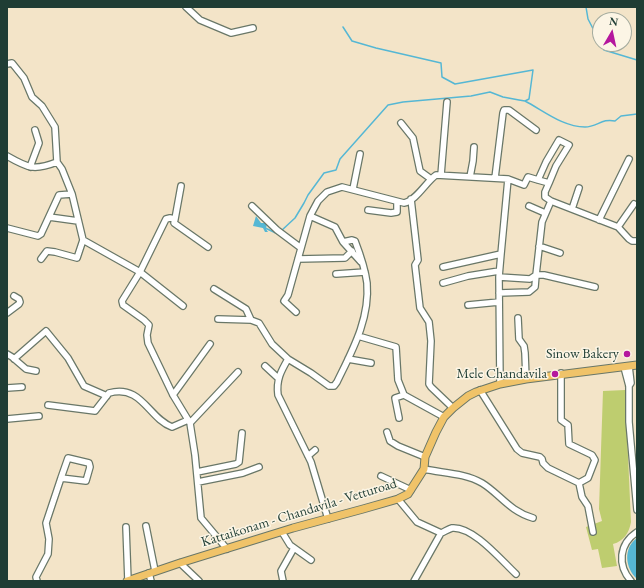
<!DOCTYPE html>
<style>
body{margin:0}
#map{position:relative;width:644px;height:588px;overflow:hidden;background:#f3e4c8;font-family:"EB Garamond",serif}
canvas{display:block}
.frame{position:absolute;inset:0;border:8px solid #1f3d34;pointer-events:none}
.north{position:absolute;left:592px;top:12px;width:40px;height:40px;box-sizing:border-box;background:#fcf5e5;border:1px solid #a4ab9e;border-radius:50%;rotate:9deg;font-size:11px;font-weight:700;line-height:16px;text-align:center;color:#1f3d34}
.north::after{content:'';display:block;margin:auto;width:14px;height:18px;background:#b5179e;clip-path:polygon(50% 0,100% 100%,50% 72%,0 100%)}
</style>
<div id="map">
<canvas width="644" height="588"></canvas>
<div class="frame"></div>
<div class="north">N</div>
</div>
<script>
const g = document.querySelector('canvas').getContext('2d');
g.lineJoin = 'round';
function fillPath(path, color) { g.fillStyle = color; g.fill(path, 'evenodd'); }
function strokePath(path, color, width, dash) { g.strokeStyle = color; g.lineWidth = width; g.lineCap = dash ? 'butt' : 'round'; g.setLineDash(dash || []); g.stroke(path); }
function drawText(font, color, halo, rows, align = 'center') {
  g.font = font + ' "EB Garamond",serif'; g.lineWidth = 3; g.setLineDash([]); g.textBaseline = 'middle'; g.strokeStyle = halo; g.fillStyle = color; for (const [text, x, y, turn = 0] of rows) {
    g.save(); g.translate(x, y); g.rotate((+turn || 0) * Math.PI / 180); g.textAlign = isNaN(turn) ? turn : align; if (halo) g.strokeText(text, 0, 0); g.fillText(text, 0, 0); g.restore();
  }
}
fillPath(new Path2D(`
 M625,390L631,522C629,533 624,541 613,544L617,566L602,568L598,549L592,550L586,527L602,521L599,509L603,391Z`), '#becd6f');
fillPath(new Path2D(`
 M256,216L261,223H267L266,229L268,232H265L263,228L253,226Z
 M637,538V579C625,568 623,548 637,538Z`), '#55b7d4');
strokePath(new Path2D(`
 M586,7L588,19L600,42
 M601,44L604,50L637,60
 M525,101C544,111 563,127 585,127C597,127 602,118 615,121L621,116L637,114
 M263,227L278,234
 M281,231L295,218L304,203L308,195L324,173L336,170L340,159L388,105L403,102L471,96L490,92L503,97L519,100L525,101L529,99L533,70L455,84L442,77L441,63L376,48L352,41L343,27`), '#55b7d4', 1.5);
const minor = new Path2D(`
 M186,7L200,20L231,33L253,28
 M7,64L12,63L24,78L32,97L42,106L55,127L57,162L62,169L72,194L83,240L140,272L122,301L123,305L144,320L149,325L147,335L148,343L173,395L190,423L195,455L201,518L227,549
 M401,123L413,138L420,171L431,179
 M7,156C28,168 34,171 57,162
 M30,167L39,143L35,130
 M441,175L447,102
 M470,177L473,161L474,147
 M495,178L503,113L504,110H509L536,130
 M549,183L556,166L569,145L559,140L546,162L538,180L549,183L545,192V197L551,201
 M181,186L175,219L170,218L166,219L140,272L183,306
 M353,189L360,154
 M411,199L418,260L415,265L420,308L429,322L431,341L429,384L431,387L453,408
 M252,206L277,230L301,248
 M529,206L545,213
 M572,209L579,188
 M368,210L391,213L397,212V202
 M49,217L78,221
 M175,219L174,223L208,247
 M599,220L629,159
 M618,227L634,204
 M7,228L38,236L41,234L59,195L72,194
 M343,242L361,262
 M539,246L560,253
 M501,254L508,179
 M41,259L47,251L55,252L77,258L83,240
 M298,259L345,258L352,251
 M443,267L501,254L499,277L500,384
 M336,274L365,272
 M499,277L530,279L536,275
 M443,283L468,276L499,271
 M595,287L544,275H536L542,222L551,201L618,227L629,239L632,241H637
 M214,289L246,309L251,320L259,323L272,344L288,359C281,371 276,380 278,395L311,462L328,519
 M499,293L529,292L535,287L536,275
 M468,305L499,302
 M296,312L284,301L288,295L310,216L318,201L327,192L342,187L404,203C416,201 426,182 436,175L508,179L524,185L528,177L538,180
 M7,313L19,304L20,302L19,299L14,296
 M518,318L519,339L524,346L525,353L526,379
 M218,319L251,320
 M358,336L396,347L398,380L404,395L444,417
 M7,354L12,357L26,369L36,371
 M14,359L46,331L68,358L84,386L107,396
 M288,359L311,373L329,386H334L337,382C352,351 370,319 367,283C365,268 360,254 355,241L352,240L343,242L335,227L310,216
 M348,359L371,363
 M265,366L278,378
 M624,367L629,386V422L637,510
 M629,386L631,383L629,366
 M7,388L22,387
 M480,390L517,449L522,453L540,457L542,459L543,463L548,468L579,483L588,478L595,460L592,455L569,444L568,425L561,420V373
 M173,395L210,344
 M48,405L95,411L109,393C142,384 148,418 172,427L188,420
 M399,418L395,398L404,395
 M7,419L39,416
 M190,423L238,372
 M387,432L390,441L398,446L425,457
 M308,456L315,450
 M424,469C442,473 465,473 482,483C500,494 509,511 533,518
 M197,472L236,464L239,462L242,433
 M381,476L411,490
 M198,482L243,473L259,467
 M579,483L582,497L588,506L593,532
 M398,499L417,522L441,533L414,581
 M146,526L155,571
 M126,527L128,581
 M282,532L290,545L311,560
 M441,533C444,532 448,529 452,528C473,526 501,560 516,574
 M180,563L199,581
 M149,573L151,581
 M37,581L36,577L48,554L49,539L46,523L61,478L86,481L90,467L89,463L68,458L61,478
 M283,581L281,571L294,548
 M631,581C617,565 619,544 637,532`);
const major = new Path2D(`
 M127,581L180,563L293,528L363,509L398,499L408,494L424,469L425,457L436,432L444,417L453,408L468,396L476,392L500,384L526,379L637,365`);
strokePath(minor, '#697768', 8);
strokePath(major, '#697768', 9);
strokePath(minor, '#fff', 5.5);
strokePath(major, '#f0c369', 7);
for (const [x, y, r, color] of [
 [627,354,4,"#b5179e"],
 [555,374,4,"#b5179e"]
]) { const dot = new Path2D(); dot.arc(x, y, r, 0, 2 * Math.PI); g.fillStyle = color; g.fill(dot); strokePath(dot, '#fcf5e5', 1.5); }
drawText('14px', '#1f3d34', '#fcf5e5', [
 ["Sinow Bakery",619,354],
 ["Mele Chandavila",547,374]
], 'right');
drawText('14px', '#1f3d34', '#fcf5e5', [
 ["Kattaikonam - Chandavila - Vetturoad",299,513,-17]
]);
</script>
